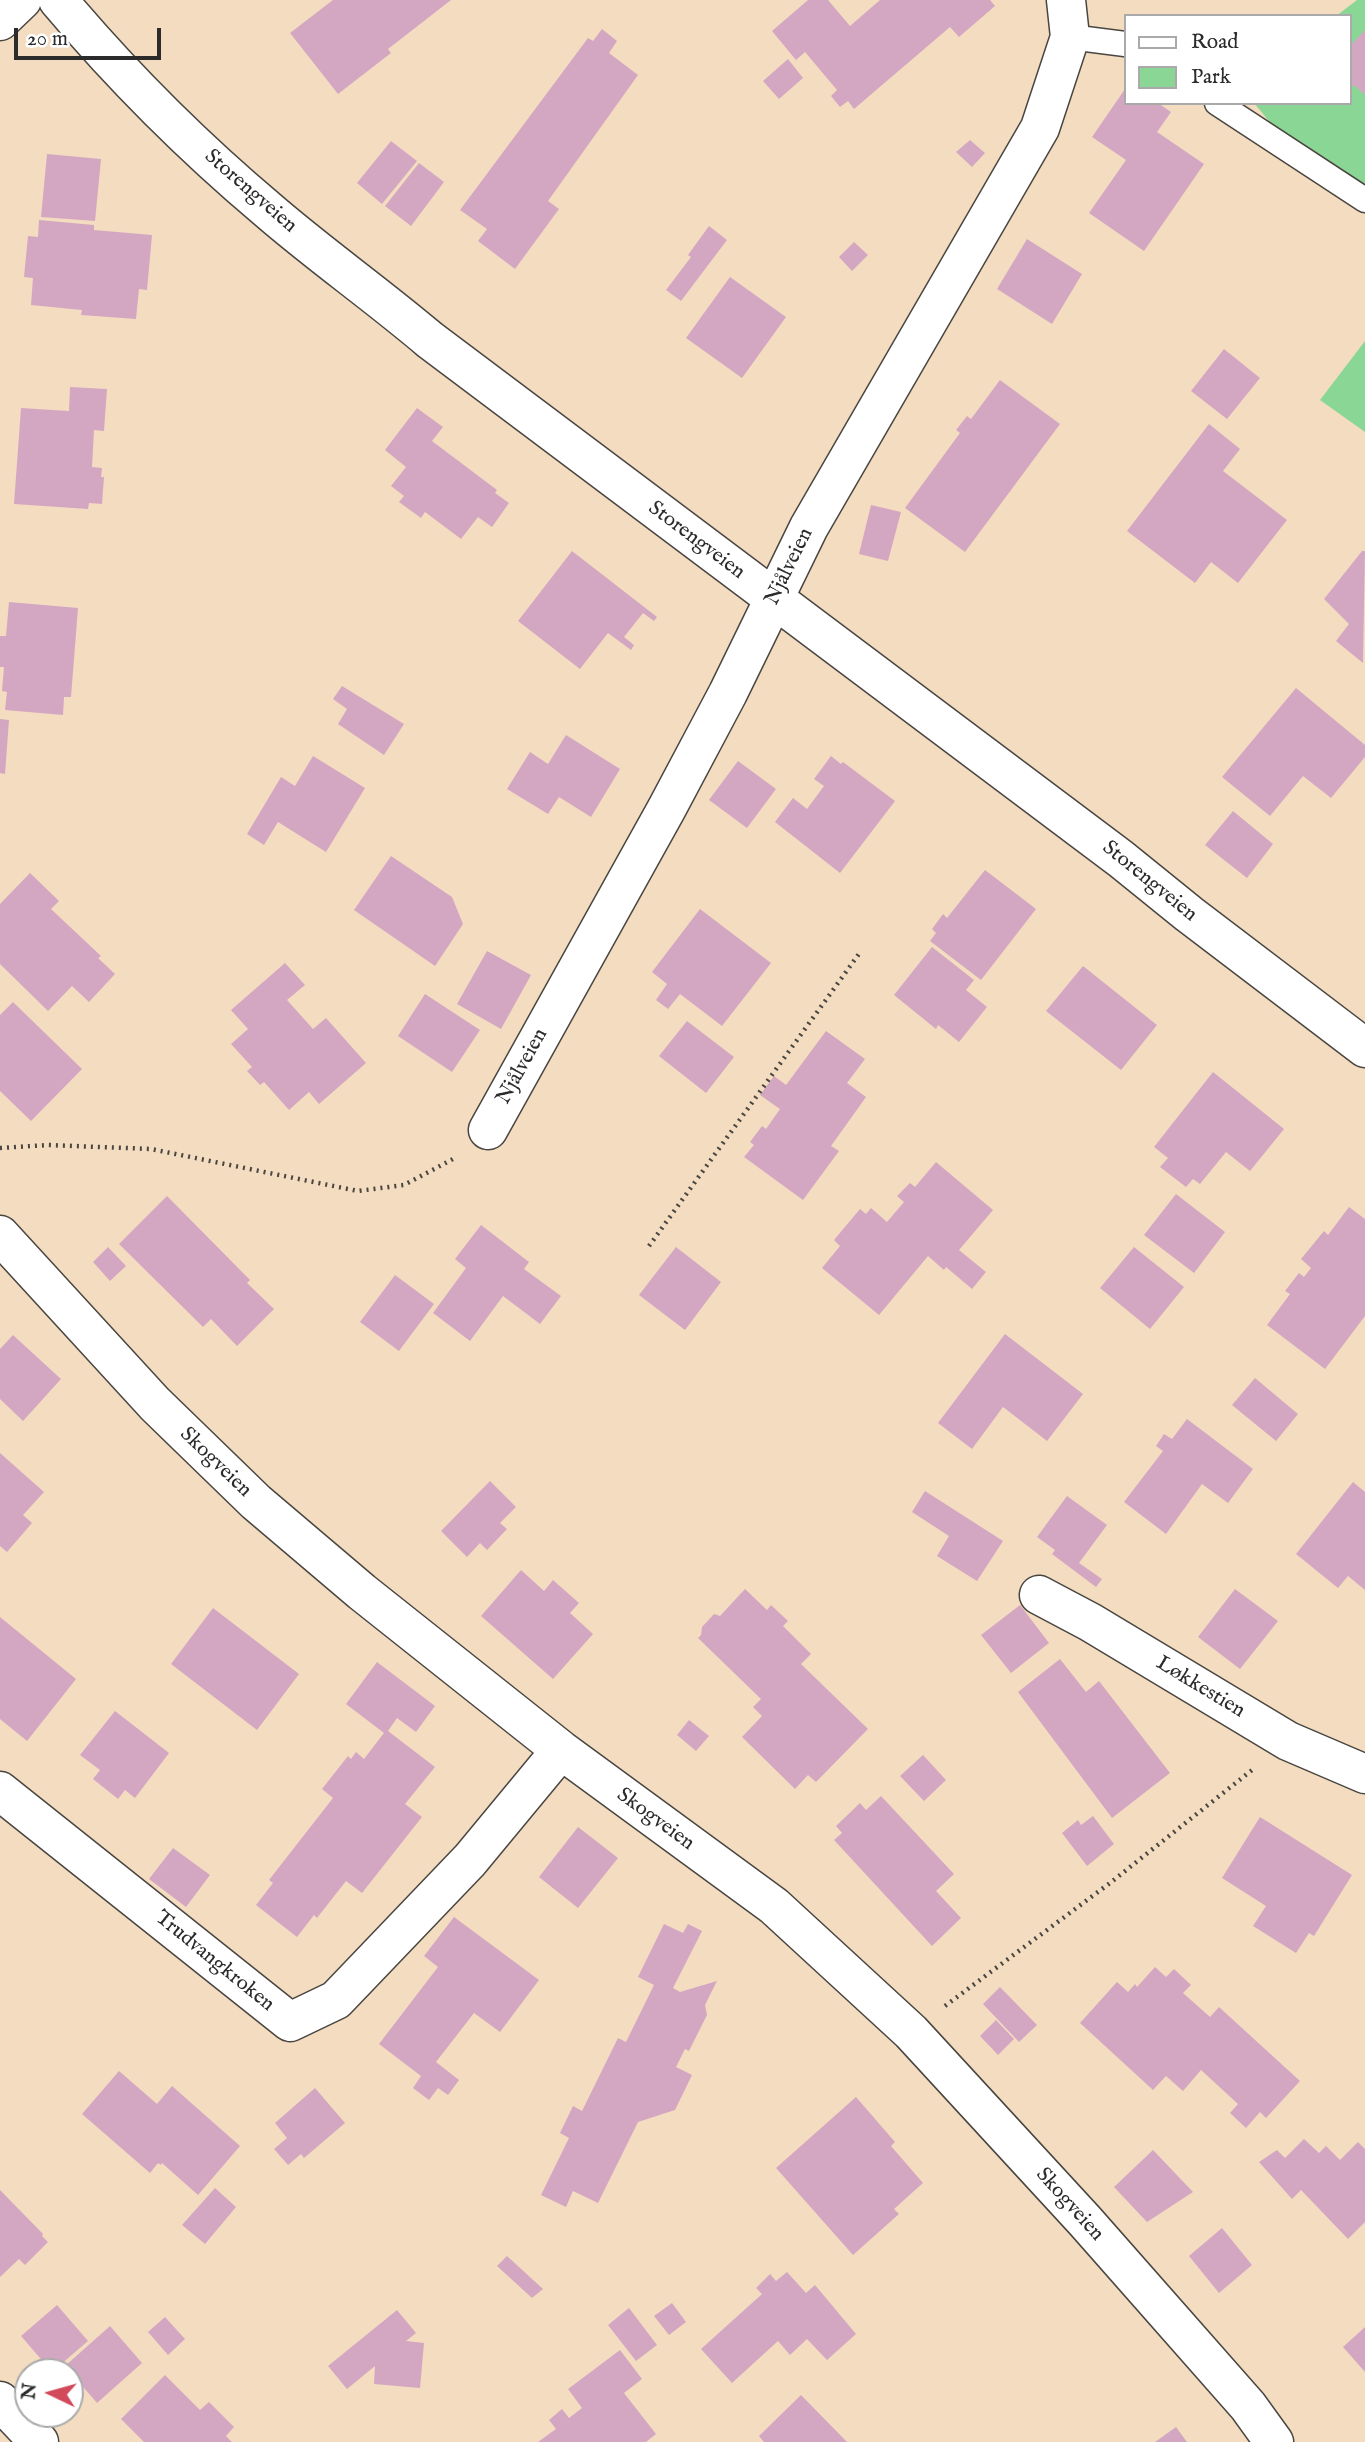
<!DOCTYPE html>
<meta charset="utf-8">
<style>
body{margin:0}
#map{position:relative;width:1365px;height:2442px;overflow:hidden;background:#f4dcc0;font-family:"IM FELL English",serif}
canvas{display:block}
.legend{position:absolute;left:1124px;top:14px;width:228px;height:91px;box-sizing:border-box;background:#fff;border:2px solid #aaa;margin:0;padding:9px 12px;list-style:none;font-size:21px;color:#2b2b2b}
.legend li{display:flex;align-items:center;gap:14px;height:35px}
.legend b{width:35px;border:2px solid #aaa}
.north{position:absolute;left:14px;top:2358px;width:70px;height:70px;box-sizing:border-box;background:#fff;border:2px solid #aaa;border-radius:50%;rotate:275deg;font-size:19px;font-weight:700;line-height:28px;text-align:center;color:#2b2b2b}
.north::after{content:'';display:block;margin:auto;width:24px;height:32px;background:#d1495b;clip-path:polygon(50% 0,100% 100%,50% 72%,0 100%)}
.scale{position:absolute;left:14px;top:28px;width:147px;height:32px;box-sizing:border-box;border:4px solid #2b2b2b;border-top:0;padding-left:9px;font-size:21px;line-height:24px;white-space:nowrap;color:#2b2b2b;-webkit-text-stroke:5px #fff;paint-order:stroke}
</style>
<div id="map">
<canvas width="1365" height="2442"></canvas>
<ul class="legend">
<li><b style="height:9px;background:#fff"></b>Road</li>
<li><b style="height:19px;background:#8ad795"></b>Park</li>
</ul>
<div class="north">N</div>
<div class="scale">20 m</div>
</div>
<script>
const g = document.querySelector('canvas').getContext('2d');
g.lineJoin = 'round';
function fillPath(path, color) { g.fillStyle = color; g.fill(path, 'evenodd'); }
function strokePath(path, color, width, dash) { g.strokeStyle = color; g.lineWidth = width; g.lineCap = dash ? 'butt' : 'round'; g.setLineDash(dash || []); g.stroke(path); }
function drawText(font, color, halo, rows, align = 'center') {
  g.font = font + ' "IM FELL English",serif'; g.lineWidth = 7; g.setLineDash([]); g.textBaseline = 'middle'; g.strokeStyle = halo; g.fillStyle = color; for (const [text, x, y, turn = 0] of rows) {
    g.save(); g.translate(x, y); g.rotate((+turn || 0) * Math.PI / 180); g.textAlign = isNaN(turn) ? turn : align; if (halo) g.strokeText(text, 0, 0); g.fillText(text, 0, 0); g.restore();
  }
}
fillPath(new Path2D(`
 M1357,0H1365V193L1278,132L1254,103H1349V16H1336Z
 M1365,341V432L1320,400Z`), '#8ad795');
fillPath(new Path2D(`
 M333,0H451L388,49L391,53L338,94L290,33Z
 M808,0H828L850,26L880,0H990L995,6L959,37L950,27L854,109L848,101L840,107L831,96L837,90L805,52L796,60L772,31Z
 M602,29L617,41L609,53L638,75L548,201L559,209L515,269L478,241L487,229L460,210L588,38L593,41Z
 M1365,30V95L1354,85L1349,90V47Z
 M788,59L803,78L779,99L763,81Z
 M1125,89V103H1158L1171,112L1157,132L1204,164L1144,251L1089,213L1126,160L1092,137Z
 M970,140L985,153L972,167L956,152Z
 M391,141L417,161L382,204L357,183Z
 M47,154L101,159L95,221L41,217Z
 M419,163L444,182L411,226L385,206Z
 M39,220L94,225V230L152,235L147,290L139,289L136,319L81,315L82,310L31,305L33,278L24,277L28,236L38,237Z
 M709,226L727,240L681,301L666,290L691,257L688,255Z
 M1027,239L1082,274L1052,324L997,289Z
 M854,242L868,255L852,271L839,257Z
 M730,277L786,317L742,378L686,338Z
 M1224,349L1260,378L1227,419L1191,391Z
 M1000,380L1060,424L965,552L905,508L960,433L956,430L967,416L971,419Z
 M70,387L107,389L104,431L94,430L92,467L102,468L101,477H104L102,504L89,503L88,509L14,504L21,408L69,411Z
 M417,408L443,427L432,441L497,490L495,493L509,503L492,527L478,517L461,539L425,512L421,518L399,502L404,496L391,486L406,467L385,450Z
 M1209,424L1240,449L1223,471L1287,520L1238,583L1211,562L1195,583L1127,531Z
 M871,505L901,512L888,561L859,554Z
 M572,551L657,617L654,621L643,613L624,637L634,645L631,650L608,633L580,669L518,621Z
 M1362,551H1365L1363,663L1336,641L1349,624L1324,599Z
 M9,602L78,608L71,697H64L63,715L5,710L7,692L2,691L4,667H0V636H6Z
 M342,686L404,724L384,755L338,724L347,709L333,699Z
 M1296,688L1365,745V757L1331,798L1303,776L1270,816L1222,777Z
 M0,719L9,720L5,774L0,773Z
 M566,735L620,769L591,817L559,797L548,814L507,789L530,752L548,764Z
 M313,756L365,788L326,852L278,822L264,845L247,834L281,777L295,786Z
 M831,756L841,764L843,762L895,801L840,873L775,822L793,798L807,809L824,786L814,779Z
 M738,761L776,789L747,828L709,800Z
 M1233,811L1273,844L1247,878L1205,845Z
 M391,856L452,897L463,924L435,966L354,910Z
 M985,870L1036,909L981,980L930,941L936,933L932,929L943,914L947,918Z
 M30,873L59,901L51,909L101,956L98,958L115,974L89,1002L72,986L48,1011L0,964V904Z
 M700,909L771,963L722,1026L680,994L668,1009L656,1000L667,984L652,972Z
 M932,947L974,980L966,990L987,1007L959,1042L938,1025L936,1029L894,995Z
 M487,951L531,975L501,1029L457,1004Z
 M285,963L305,985L287,1000L313,1029L326,1018L366,1063L319,1104L309,1092L289,1110L264,1082L260,1085L247,1071L252,1067L231,1044L248,1029L231,1010Z
 M1083,966L1157,1025L1121,1070L1046,1011Z
 M425,994L480,1030L452,1072L398,1036Z
 M13,1002L82,1069L31,1121L0,1091V1015Z
 M687,1021L734,1057L706,1093L659,1056Z
 M826,1031L865,1059L847,1083L866,1097L831,1146L839,1151L803,1200L744,1157L754,1145L750,1142L762,1126L766,1129L780,1109L760,1095L774,1076L786,1085Z
 M1213,1072L1284,1129L1250,1171L1226,1152L1200,1184L1193,1179L1186,1187L1160,1167L1168,1158L1154,1147Z
 M936,1162L993,1210L959,1250L986,1272L972,1289L946,1267L944,1270L928,1256L879,1315L822,1268L840,1246L834,1240L860,1209L866,1214L871,1208L887,1222L904,1202L897,1196L910,1183L915,1187Z
 M1176,1194L1225,1232L1194,1273L1144,1235Z
 M167,1196L250,1280L247,1283L274,1309L237,1346L211,1319L203,1327L119,1244Z
 M1349,1207L1365,1219V1316L1325,1369L1267,1325L1290,1294L1285,1291L1299,1273L1304,1277L1311,1268L1301,1259L1324,1231L1328,1235Z
 M481,1225L529,1262L524,1269L561,1296L540,1324L503,1296L470,1341L433,1313L466,1268L455,1259Z
 M108,1247L126,1266L110,1281L93,1262Z
 M676,1247L721,1282L685,1330L639,1295Z
 M1134,1247L1184,1287L1150,1329L1100,1288Z
 M395,1275L434,1304L399,1351L360,1322Z
 M1005,1334L1083,1394L1047,1441L1003,1407L972,1449L938,1423Z
 M13,1335L61,1379L23,1421L0,1399V1349Z
 M1255,1378L1298,1414L1276,1441L1232,1405Z
 M1187,1419L1253,1469L1228,1503L1202,1484L1166,1534L1124,1502L1163,1451L1156,1446L1164,1434L1172,1439Z
 M0,1453L44,1492L23,1515L32,1523L7,1552L0,1546Z
 M490,1481L516,1507L500,1523L507,1529L487,1550L480,1543L467,1557L441,1531Z
 M1353,1482L1365,1492V1590L1348,1576L1338,1588L1296,1554Z
 M925,1491L1003,1541L977,1581L937,1556L949,1536L912,1512Z
 M1067,1496L1107,1525L1079,1563L1102,1579L1096,1587L1052,1554L1055,1550L1037,1537Z
 M521,1570L544,1591L553,1580L579,1603L570,1613L593,1634L553,1679L481,1616Z
 M745,1589L767,1610L771,1605L788,1621L783,1626L811,1654L801,1664L868,1729L816,1782L808,1775L795,1789L742,1737L762,1716L753,1707L761,1699L698,1638L701,1635L702,1627L714,1614L720,1616Z
 M1235,1589L1278,1621L1240,1669L1198,1637Z
 M1020,1605L1049,1643L1011,1673L981,1635Z
 M213,1608L299,1674L257,1730L171,1664Z
 M0,1617L76,1679L27,1741L0,1719Z
 M1060,1659L1086,1692L1099,1681L1170,1773L1112,1818L1018,1692Z
 M377,1662L435,1706L416,1732L397,1718L388,1731L435,1767L405,1804L422,1817L362,1893L346,1881L317,1918L314,1915L297,1937L256,1905L273,1883L269,1880L333,1798L322,1789L348,1756L351,1759L356,1752L364,1759L384,1733L346,1704Z
 M115,1711L169,1753L135,1798L125,1790L118,1799L93,1779L100,1770L80,1755Z
 M689,1720L709,1736L696,1751L677,1735Z
 M923,1755L946,1780L924,1801L900,1776Z
 M881,1796L954,1874L936,1891L961,1918L932,1946L834,1840L842,1833L836,1826L860,1803L866,1810Z
 M1093,1816L1114,1844L1087,1866L1062,1833L1078,1820L1081,1825Z
 M1260,1817L1352,1875L1314,1936L1309,1933L1296,1953L1253,1926L1266,1906L1222,1878Z
 M578,1827L618,1858L578,1908L539,1877Z
 M173,1848L210,1875L186,1907L149,1879Z
 M454,1917L539,1980L500,2032L474,2013L436,2062L459,2080L448,2095L438,2088L429,2100L413,2088L421,2076L379,2044L438,1967L424,1956Z
 M664,1924L683,1933L688,1924L702,1931L673,1988L680,1992L717,1981L705,2005L707,2015L689,2051L685,2049L676,2067L692,2075L675,2110L638,2122L598,2203L573,2191L566,2207L541,2195L569,2138L560,2133L573,2106L582,2111L618,2038L626,2042L654,1985L638,1977Z
 M1155,1967L1166,1977L1174,1969L1191,1985L1183,1993L1210,2017L1219,2007L1300,2081L1266,2118L1260,2112L1246,2128L1230,2113L1238,2104L1201,2070L1183,2091L1166,2076L1153,2090L1080,2023L1117,1982L1128,1992L1135,1984L1137,1987Z
 M1000,1987L1037,2025L1019,2042L983,2004Z
 M996,2020L1014,2039L998,2055L980,2036Z
 M119,2071L157,2104L172,2086L240,2146L198,2195L162,2163L161,2165L158,2163L150,2173L82,2114Z
 M315,2088L345,2123L304,2158L301,2154L288,2165L274,2149L287,2138L275,2123Z
 M856,2097L895,2142L891,2146L923,2183L894,2209L899,2214L853,2255L776,2168Z
 M1304,2139L1319,2153L1326,2146L1340,2160L1358,2142L1365,2149V2222L1348,2239L1301,2190L1292,2199L1259,2162L1277,2150L1285,2158Z
 M1153,2150L1193,2192L1147,2222L1114,2187Z
 M215,2188L236,2207L205,2244L182,2225Z
 M0,2190L43,2234L42,2236L48,2242L25,2265L19,2259L0,2277Z
 M1222,2228L1252,2265L1219,2293L1189,2256Z
 M507,2256L543,2289L532,2298L497,2266Z
 M787,2272L806,2293L815,2285L856,2334L827,2360L807,2339L790,2355L778,2341L732,2383L701,2349L762,2294L756,2288L770,2274L776,2281Z
 M672,2303L686,2322L669,2335L654,2316Z
 M57,2305L88,2341L52,2372L21,2336Z
 M629,2308L657,2345L636,2361L608,2325Z
 M397,2310L416,2333L406,2341L424,2343L420,2388L374,2384L375,2366L347,2389L328,2366Z
 M165,2317L185,2339L168,2355L148,2332Z
 M110,2326L142,2363L97,2403L65,2366Z
 M1365,2327V2372L1343,2347Z
 M620,2350L642,2379L624,2393L656,2434L646,2442H538L556,2429L549,2420L562,2409L569,2418L582,2408L568,2389Z
 M165,2375L200,2410L209,2402L234,2427L226,2436L232,2442H144L121,2419Z
 M801,2395L847,2442H764L759,2436Z
 M1176,2427L1187,2442H1155Z`), '#d3a7c2');
const service = new Path2D(`
 M1070,37L1125,44
 M1217,103L1365,200`);
const minor = new Path2D(`
 M0,21L22,0
 M488,1130L667,808L728,693L809,527L1040,128L1070,37L1066,0
 M0,1235L155,1404L256,1502L362,1592L561,1750L774,1906L911,2032L1085,2221L1248,2406L1274,2442
 M1039,1595L1090,1622L1288,1741L1365,1774
 M0,1791L290,2022L336,2000L470,1860L561,1750
 M0,2401L39,2442`);
const secondary = new Path2D(`
 M58,0C122,76 192,146 268,210C320,255 377,295 430,340L1121,859L1189,914L1365,1048`);
strokePath(service, '#494641', 27);
strokePath(minor, '#494641', 41);
strokePath(secondary, '#494641', 41);
strokePath(new Path2D(`
 M0,1148L48,1145L151,1149L358,1191L404,1185L453,1159
 M649,1246L861,951
 M945,2006L1110,1883L1252,1770`), '#494641', 4.5, [2, 5]);
strokePath(service, '#fff', 24);
strokePath(minor, '#fff', 38);
strokePath(secondary, '#fff', 38);
drawText('21px', '#2b2b2b', '#fff', [
 ["Storengveien",250,192,41],
 ["Storengveien",696,541,37],
 ["Njålveien",790,567,-64],
 ["Storengveien",1149,882,39],
 ["Njålveien",523,1067,-61],
 ["Skogveien",215,1463,44],
 ["Løkkestien",1200,1688,31],
 ["Skogveien",655,1820,36],
 ["Trudvangkroken",214,1962,39],
 ["Skogveien",1069,2205,48]
]);
</script>
